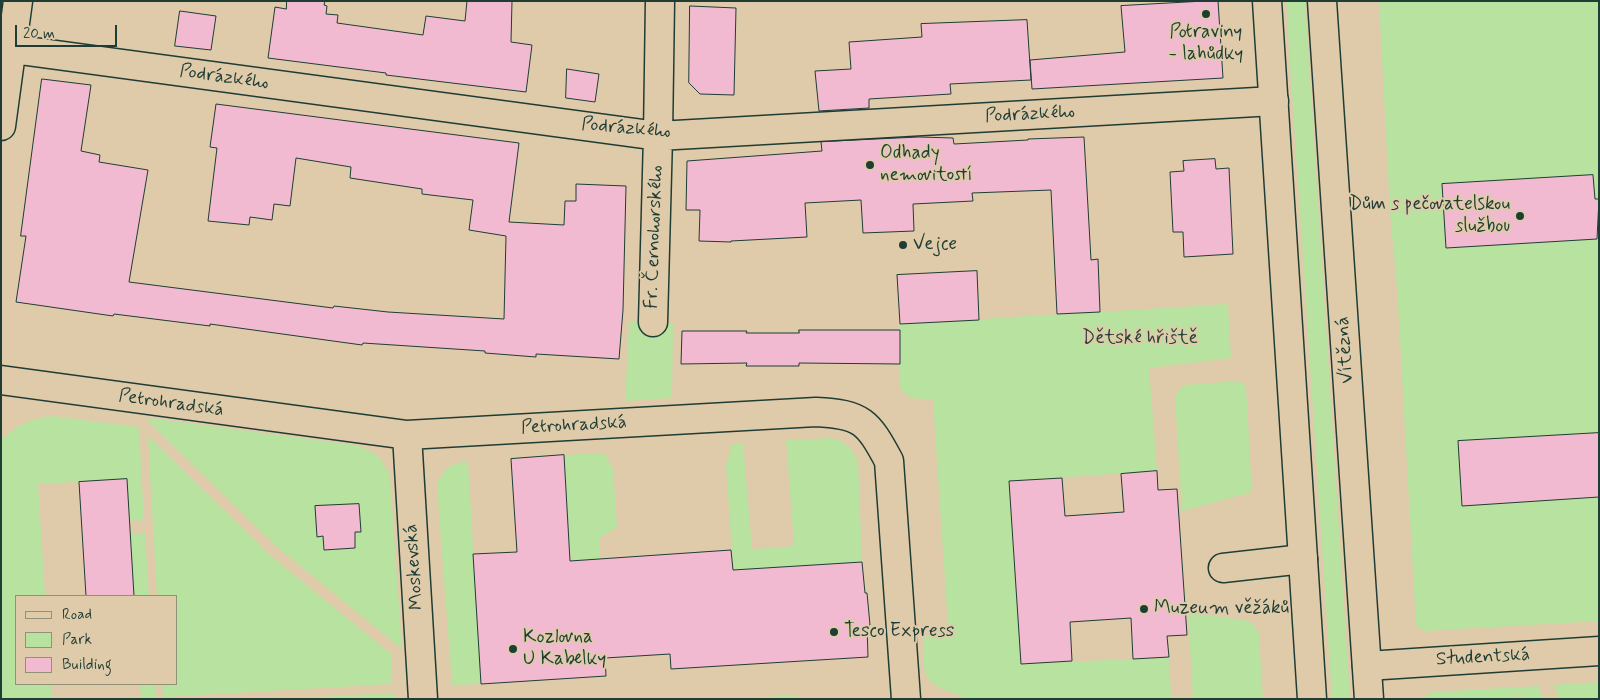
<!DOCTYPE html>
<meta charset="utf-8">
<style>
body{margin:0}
#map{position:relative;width:1600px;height:700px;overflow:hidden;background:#dfcbaa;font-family:Mynerve,sans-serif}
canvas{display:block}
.frame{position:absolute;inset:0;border:2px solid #1f3d34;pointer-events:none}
.legend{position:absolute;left:15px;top:595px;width:162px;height:90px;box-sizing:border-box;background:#dfcbaa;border:1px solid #92927b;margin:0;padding:6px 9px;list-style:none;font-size:15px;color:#1f3d34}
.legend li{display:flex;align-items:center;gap:10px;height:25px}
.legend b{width:25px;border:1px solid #92927b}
.scale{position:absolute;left:15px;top:25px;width:102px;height:22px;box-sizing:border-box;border:2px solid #1f3d34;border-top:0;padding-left:6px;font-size:15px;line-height:18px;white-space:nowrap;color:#1f3d34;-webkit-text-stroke:4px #dfcbaa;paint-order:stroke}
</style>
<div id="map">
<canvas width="1600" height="700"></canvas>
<div class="frame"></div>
<ul class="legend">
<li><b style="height:6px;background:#dfcbaa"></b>Road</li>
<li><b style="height:14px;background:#b7e29f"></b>Park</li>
<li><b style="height:14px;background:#f1bad1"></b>Building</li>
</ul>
<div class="scale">20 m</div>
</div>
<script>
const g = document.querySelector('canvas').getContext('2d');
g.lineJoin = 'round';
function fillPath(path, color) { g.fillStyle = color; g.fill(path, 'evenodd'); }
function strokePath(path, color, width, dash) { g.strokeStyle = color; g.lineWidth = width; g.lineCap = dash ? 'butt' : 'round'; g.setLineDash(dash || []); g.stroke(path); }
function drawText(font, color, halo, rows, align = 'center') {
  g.font = font + ' Mynerve,sans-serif'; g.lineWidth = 4; g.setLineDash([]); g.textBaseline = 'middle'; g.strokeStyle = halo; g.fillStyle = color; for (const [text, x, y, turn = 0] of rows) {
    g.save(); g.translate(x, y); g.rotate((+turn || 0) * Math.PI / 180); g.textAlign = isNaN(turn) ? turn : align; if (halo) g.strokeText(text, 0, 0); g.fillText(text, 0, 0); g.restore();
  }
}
fillPath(new Path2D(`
 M1286,1H1305L1350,699H1332Z
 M1379,1H1599V433L1458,442L1462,506L1599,497V621L1424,631L1416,625L1397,288L1390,212ZM1593,175L1597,239L1446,248L1442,184Z
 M1228,304L1231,358L1149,368L1157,471L1009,481L1021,664L1169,657L1171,699H968L938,687L928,679L924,668L923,638L948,627L933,400C920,398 907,401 900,387V324Z
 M629,321L673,323L672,398L625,401Z
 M1238,381L1243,383L1246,387L1252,492L1182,511L1175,398L1177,392L1184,385Z
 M53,416L139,427L144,520L129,521L126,479L38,484L45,596H16V684H51V699H1V440C16,425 32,418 53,416Z
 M148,418L354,445C373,449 384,459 390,477L402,649L277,547L148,421ZM359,504L361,531L355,532V548L324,550L323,536H317L315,506Z
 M148,436L271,556L391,654L392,684L163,697L162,684H176V596H157Z
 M831,438C845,441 853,448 858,462L862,562L733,570L726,465L732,444L743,443L752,549L794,546L786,440Z
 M604,453L613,469L617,527L599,538V559L571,561L564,455Z
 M468,461L481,684L452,685L437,487C440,471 452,462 468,461Z
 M145,533L149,596H134L130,534Z
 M1188,612L1249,621L1254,625L1259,634L1263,699H1193Z
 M1599,682V699H1561L1552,685Z
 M140,684H155L156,699H141Z
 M1539,686L1542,699H1521V696L1479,699H1423L1426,695L1433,692Z
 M394,693L395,699H281Z
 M794,695L802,699H730Z`), '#b7e29f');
const building = new Path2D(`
 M287,1H325L324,5L327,6L326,14L338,15L337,23L423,35L426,16L465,21L467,1H512L511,42L532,45L526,92L386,75V73L268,58L275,7L286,9Z
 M1205,1H1218L1223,78L1032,89L1030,60L1125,52L1121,6Z
 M690,6L736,8L734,95L700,94L689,83Z
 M180,11L216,16L211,50L175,46Z
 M1027,20L1031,80L950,84L951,94L869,99V108L819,111L815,71L851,69L849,42L922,37L921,24Z
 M567,69L599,74L595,102L566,98Z
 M42,79L91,85L81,151L100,155L99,162L148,170L129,282L333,308L334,306L388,312L504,319L506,236L469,230L473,200L422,194V189L350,178L351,167L296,158L290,206L274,204L272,220L250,217L249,225L208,221L217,148L210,147L216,104L519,143L509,222L564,225L565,201H576V184L626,186L623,310L619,359L536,354V357L485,353V351L363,343L362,345L210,324V326L114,314L113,316L16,302L26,236H21Z
 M919,137L953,138L954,144L1028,140V139L1084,137L1091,260L1098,259L1100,312L1057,314L1051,190L972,193L973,201L913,204L914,231L863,233L861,200L805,203L807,237L731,241V242L699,241L700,210H686L687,161L822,151L821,142Z
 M1215,159L1216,169L1229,168L1233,254L1184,257L1183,232H1173L1170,172L1184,171L1183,161Z
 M1593,175L1595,199H1599L1597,239L1446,248L1442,184Z
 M977,271L979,320L900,324L897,275Z
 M799,330H900V364L799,363V366H746L747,363L681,364L682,331H747L746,333H799Z
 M1599,433V497L1462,506L1458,441Z
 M564,455L570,561L731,550L733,570L862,562L865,593H867L870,625L867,626L868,657L671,669L670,654L605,658L606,676L481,684L473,554L517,552L511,459Z
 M1157,471L1158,490L1177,489L1187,635L1167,636L1169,657L1133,659L1131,618L1070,622L1072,661L1021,664L1009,481L1062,478L1065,516L1124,512L1121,474Z
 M127,479L134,596H86L79,482Z
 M359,504L361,532H355V548L324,550L323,536L317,537L315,506Z`);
fillPath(building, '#f1bad1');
strokePath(building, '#1f3d34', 1);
const minor = new Path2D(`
 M12,49L658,136L1274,101
 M1,126L18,1
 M653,322L658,136L660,1
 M1,380L407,435L816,412C862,414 868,422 889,461L906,699
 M407,435L423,699
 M1223,568L1303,559
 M1367,666L1599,651`);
const major = new Path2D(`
 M1267,1L1312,699
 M1322,1L1369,699`);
strokePath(minor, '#1f3d34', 31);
strokePath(major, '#1f3d34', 31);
strokePath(minor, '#dfcbaa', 28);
strokePath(major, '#dfcbaa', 28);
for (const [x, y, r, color] of [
 [1206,14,5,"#1f3d34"],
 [870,165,5,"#1f3d34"],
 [1520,216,5,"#1f3d34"],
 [903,245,5,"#1f3d34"],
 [1144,609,5,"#1f3d34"],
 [834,632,5,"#1f3d34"],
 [513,649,5,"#1f3d34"]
]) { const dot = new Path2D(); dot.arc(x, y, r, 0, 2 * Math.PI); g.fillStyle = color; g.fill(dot); strokePath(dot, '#dfcbaa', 2); }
drawText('19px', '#1f3d34', '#dfcbaa', [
 ["Potraviny",1206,33,"center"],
 ["- lahůdky",1206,55,"center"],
 ["Odhady",880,154],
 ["nemovitostí",880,176],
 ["Dům s pečovatelskou",1510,205,"right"],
 ["službou",1510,227,"right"],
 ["Vejce",913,245],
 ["Muzeum věžáků",1154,609],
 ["Tesco Express",844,632],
 ["Kozlovna",523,638],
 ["U Kabelky",523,660]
], 'left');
drawText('19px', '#1f3d34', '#dfcbaa', [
 ["Podrázkého",224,78,8],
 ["Podrázkého",1030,115,-3],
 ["Podrázkého",626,129,5],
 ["Fr. Černohorského",655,237,-88],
 ["Vítězná",1346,350,-94],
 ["Petrohradská",171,404,8],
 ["Petrohradská",574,426,-3],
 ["Moskevská",415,567,-94],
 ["Studentská",1483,658,-3]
]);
drawText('19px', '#274539', '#dfcbaa', [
 ["Dětské hřiště",1140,339]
]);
</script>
